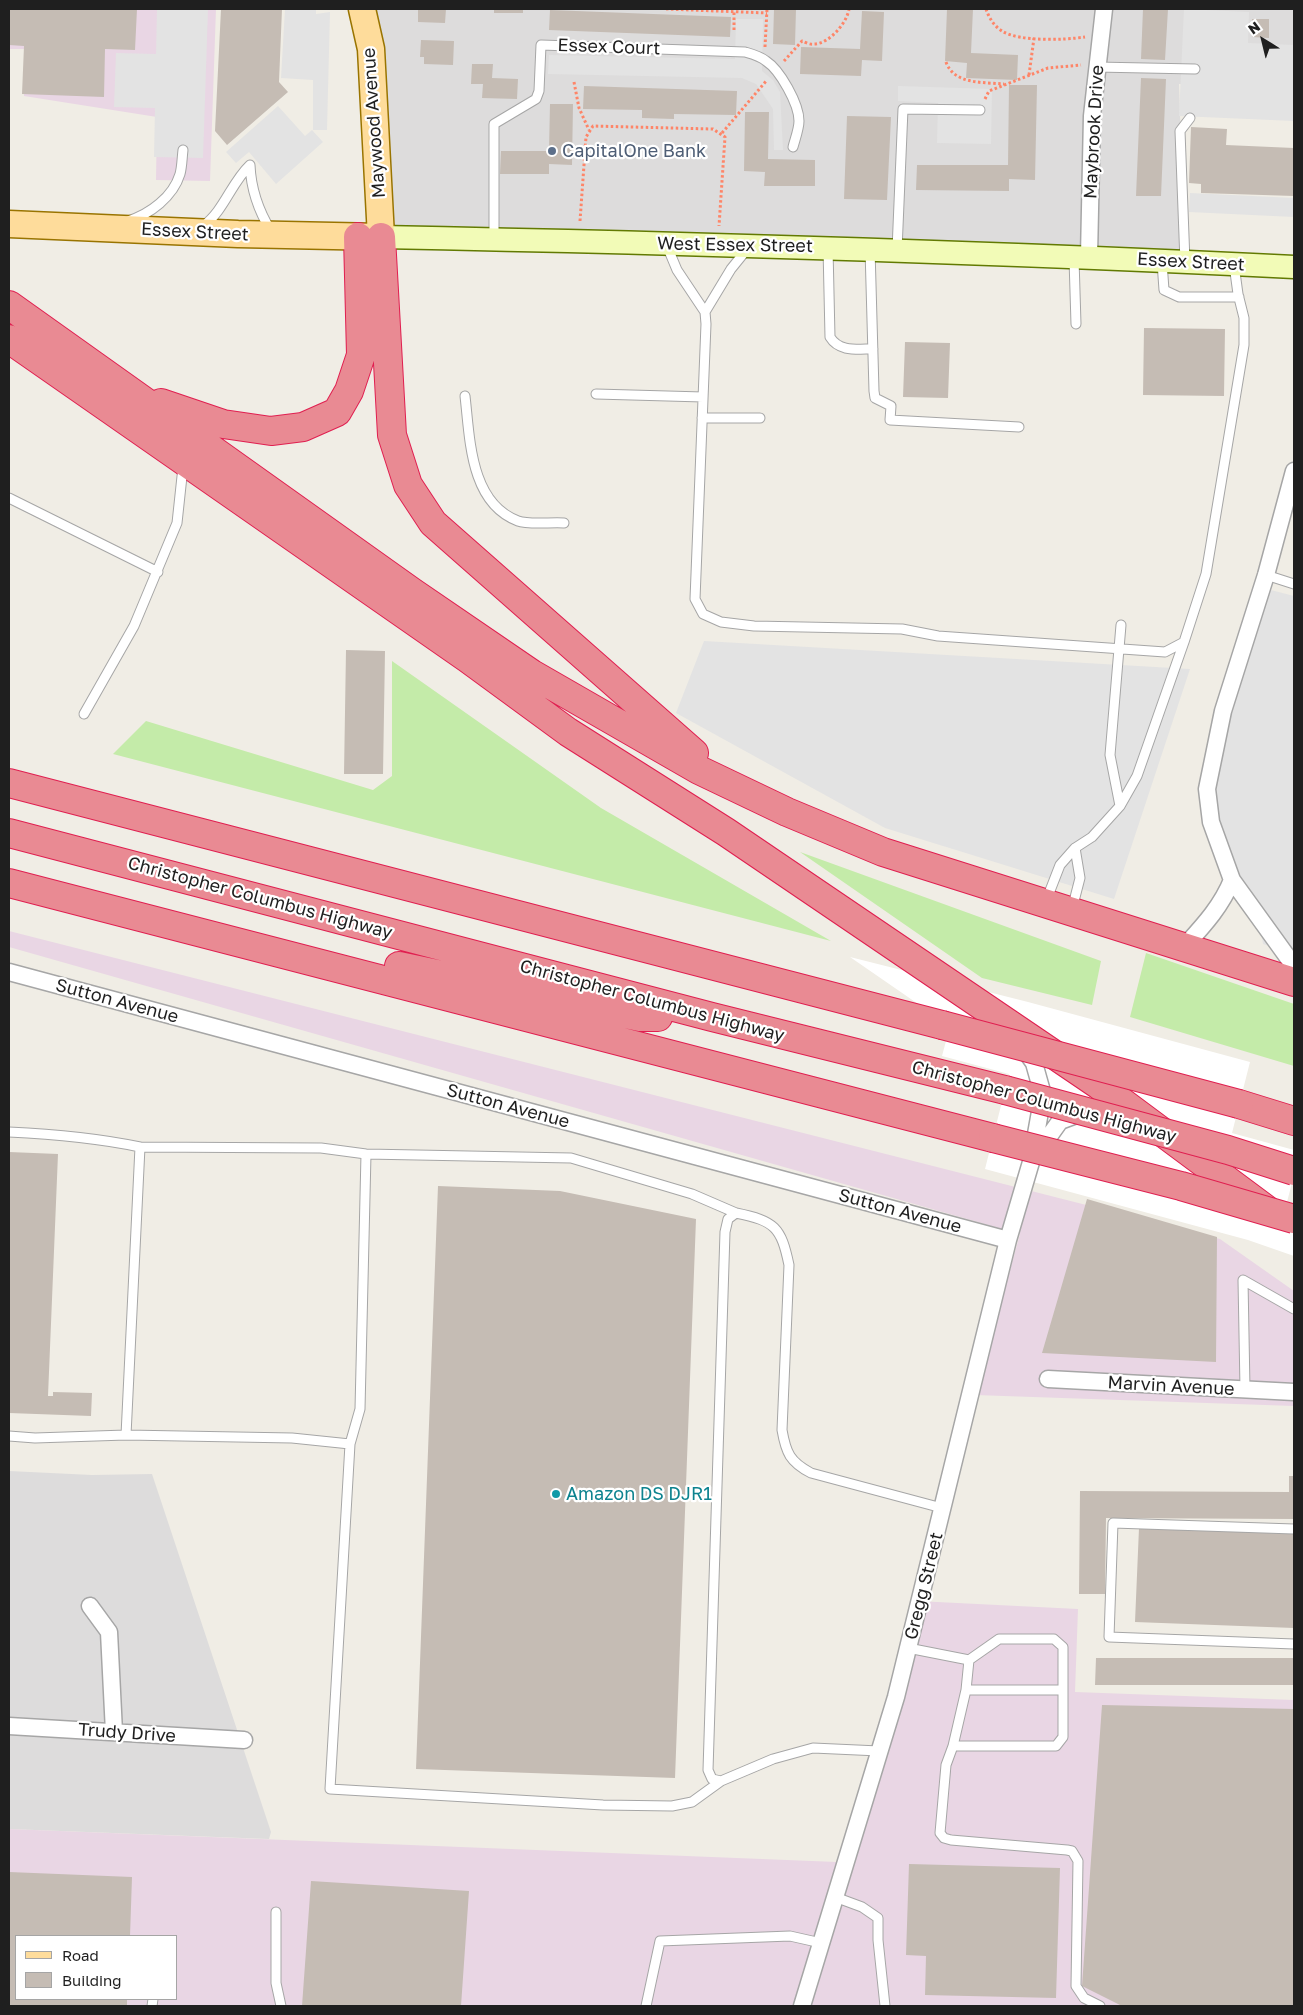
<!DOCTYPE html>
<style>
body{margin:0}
#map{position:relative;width:1303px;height:2015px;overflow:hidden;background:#f0ede5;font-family:"Golos Text",sans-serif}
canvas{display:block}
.frame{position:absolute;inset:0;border:10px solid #1f1f1f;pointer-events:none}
.legend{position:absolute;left:15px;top:1935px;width:162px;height:65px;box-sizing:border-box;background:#fff;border:1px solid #a5a5a5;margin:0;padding:6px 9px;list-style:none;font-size:15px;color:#1f1f1f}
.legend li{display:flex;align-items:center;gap:10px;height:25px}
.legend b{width:25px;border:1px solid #a5a5a5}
.north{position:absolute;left:1238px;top:15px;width:50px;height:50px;-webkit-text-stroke:4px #fff;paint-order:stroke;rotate:324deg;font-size:14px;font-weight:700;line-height:20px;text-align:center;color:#1f1f1f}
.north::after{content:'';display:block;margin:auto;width:18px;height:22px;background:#1f1f1f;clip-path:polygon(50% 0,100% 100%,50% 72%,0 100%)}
</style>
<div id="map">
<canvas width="1303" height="2015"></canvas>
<div class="frame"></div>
<ul class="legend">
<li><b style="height:6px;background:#fedc9b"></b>Road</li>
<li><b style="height:14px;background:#c5bcb4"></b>Building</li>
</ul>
<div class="north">N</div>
</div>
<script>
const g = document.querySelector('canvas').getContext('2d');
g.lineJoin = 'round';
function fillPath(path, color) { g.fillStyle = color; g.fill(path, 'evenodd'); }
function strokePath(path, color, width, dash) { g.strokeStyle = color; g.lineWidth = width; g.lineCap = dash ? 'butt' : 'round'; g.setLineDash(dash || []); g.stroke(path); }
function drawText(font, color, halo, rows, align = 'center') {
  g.font = font + ' "Golos Text",sans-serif'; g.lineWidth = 4.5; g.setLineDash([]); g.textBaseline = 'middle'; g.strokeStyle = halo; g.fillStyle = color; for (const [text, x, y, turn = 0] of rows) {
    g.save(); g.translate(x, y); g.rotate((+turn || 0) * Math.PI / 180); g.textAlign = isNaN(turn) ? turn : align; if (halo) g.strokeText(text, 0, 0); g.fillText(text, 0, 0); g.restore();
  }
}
fillPath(new Path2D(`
 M366,9H1294V102L1229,86L1179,84L1185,262L381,237Z
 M9,1471L92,1475L152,1474L271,1832L269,1839L9,1829Z`), '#dddcdc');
fillPath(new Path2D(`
 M9,9H216L210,181L156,180L157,117L24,96V49H9Z
 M9,931L1220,1239L1294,1291V1406L975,1395L1020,1234L9,947Z
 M917,1601L1078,1609L1075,1692L1294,1700V2006H9V1829L837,1862ZM16,1936H176V1999H16Z`), '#e9d6e4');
fillPath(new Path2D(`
 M392,661L601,808L831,941L113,754L146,721L373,790L392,776Z
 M800,852L1101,961L1092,1005L982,978Z
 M1146,953L1294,1004V1066L1130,1017Z`), '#c4eba9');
fillPath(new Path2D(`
 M157,9H208L203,158L154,157L155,108L114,107L116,53L156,54Z
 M285,9H316V14L330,12L327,130H313V80L281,78Z
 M1184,9L1249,12L1248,43L1294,45V121L1179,116Z
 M736,19H763L762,71L773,80L780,92L783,150H774L773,109L756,84L742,78L548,74L549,55L735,59Z
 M898,86L992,89L991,144L937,143L938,103L898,101Z
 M278,106L305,136L312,130L323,142L276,184L249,152L236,163L226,152Z
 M1190,193L1294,198V217L1189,212Z
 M1267,589L1294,596V954L1263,944L1260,926L1199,801Z
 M704,641L1190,669L1114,899L885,828L676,713Z`), '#e3e3e3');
fillPath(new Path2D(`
 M850,957L1028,1002L1250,1062L1232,1133L1294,1150V1175L1287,1202L1294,1207V1256L1248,1240L985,1169L1009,1074L942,1056L950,1026Z`), '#fff');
fillPath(new Path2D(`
 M9,9H137L135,50L105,49L104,97L22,94L24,46L9,45Z
 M221,9H282L279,82L288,92L227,145L215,131Z
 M418,9H446L445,23L418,22Z
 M494,9H523V13H494Z
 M774,9H796L795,45L773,44Z
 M947,9H973L971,53L1018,55L1017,80L966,78L967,63L945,61Z
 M1143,9H1168L1165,60L1141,59Z
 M550,10L731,17L730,37L549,30Z
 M862,11L884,12L882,61L862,60L861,76L800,74L801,47L860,49Z
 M1252,19H1269V38L1252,37Z
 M421,40L454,41L453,65L424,64V57H420Z
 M472,64H493L492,78L518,79L517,99L482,98L483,84H471Z
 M1141,78L1166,79L1161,196H1136Z
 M1009,85H1037L1035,180L1009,179V191L916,190L917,165H1008Z
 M584,86L737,91L736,115L674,114V119L642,118V110L583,109Z
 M550,104H573L572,165L549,164V174H500L501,151H549Z
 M745,112H769L768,159L815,160V186H764L765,172L744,171Z
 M847,116L891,117L887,200L844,199Z
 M1191,127L1227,129L1226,145L1294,148V196L1201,193V184L1189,183Z
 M1144,328L1225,329L1224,396L1143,395Z
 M905,342L950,343L948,398L903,397Z
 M346,650L385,651L383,774H344Z
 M9,1152L58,1154L48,1396H53V1392L92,1393L91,1416L9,1413Z
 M438,1186L560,1191L696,1219L675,1778L416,1769Z
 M1087,1199L1217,1237L1216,1362L1042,1353Z
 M1289,1476H1294V1519L1106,1518L1105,1594H1079L1080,1491L1289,1492Z
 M1139,1528L1294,1534V1628L1135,1622Z
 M1096,1658H1294V1685H1095Z
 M1102,1705L1294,1709V2006H1122L1082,1986Z
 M909,1864L1060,1868L1056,1998L925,1995L926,1956L906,1955Z
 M9,1872L132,1877L130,1936H16V1999H127V2006H9Z
 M311,1881L469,1891L461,2006H302Z`), '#c5bcb4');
const lane = new Path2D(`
 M1096,67L1195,69
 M250,165C251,189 258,210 271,231
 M128,221C150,214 173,197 180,174C182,167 182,158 183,150
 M203,226C224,211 231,183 250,165
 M494,239V124L536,99L539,91L541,45L745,52C752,54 760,56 766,61C780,70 799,104 799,121C799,129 795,139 793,147
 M667,246L677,270L705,312L706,324L695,599L703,614L721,622L754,626L902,629L938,636L1165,652L1184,642L1206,574L1244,345V318L1238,294L1234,265
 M828,248L830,337C839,352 857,349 873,349
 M870,249L874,391L875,398L891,406L890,420L1019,427
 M897,250L903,109L980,110
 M1074,259L1076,324
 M1162,262L1164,290L1179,297H1239
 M1185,262L1180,131L1190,118
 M705,312L731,269L748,248
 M596,394L703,397
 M465,396C470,439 470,503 518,521C528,525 552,522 564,523
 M702,418H760
 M9,498L158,572
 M1266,575L1294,584
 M84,714L134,626L177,523L183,467
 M1120,806L1110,755L1121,625
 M1046,901L1060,865L1075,848L1092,837L1120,806L1137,776L1184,642
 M1072,909L1080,878L1075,848
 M9,1132C53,1134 97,1138 140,1147
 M366,1154L360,1409L350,1444L330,1789L603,1805L672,1806L692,1802L721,1781
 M1245,1389L1243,1280L1294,1309
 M9,1436L35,1438L126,1435
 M350,1444L292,1438L126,1435L140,1147L321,1148L366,1154L571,1158L692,1194L736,1213
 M1294,1529L1113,1523L1109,1637L1294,1644
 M908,1648L969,1660L999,1639H1054L1063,1647V1737L1056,1746H953L946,1765L940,1833L944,1838L951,1840L1067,1850L1072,1851L1078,1861L1076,1986L1084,1998L1100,2006
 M966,1690H1063
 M953,1746L966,1690L969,1660
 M879,1751L813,1748L773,1759L721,1781L712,1779L708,1770L725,1232L728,1219L736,1213C775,1221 781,1227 789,1265L782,1430C786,1453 790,1462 811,1473L942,1508
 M835,1897L862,1907L878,1918V1940L885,2006
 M276,1912V1983L281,2006
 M152,2006L153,1999
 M646,2006L660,1941L790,1936L821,1943`);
const street = new Path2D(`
 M1089,256L1092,116L1104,9
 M1294,471L1266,575L1223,711L1207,789L1211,822L1232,880L1294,966
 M1184,947C1203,926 1221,907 1232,880
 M9,972L1008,1240
 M1035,1156L1060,1121L1084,1112
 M1048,1379L1294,1392
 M90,1606L109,1632L114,1732
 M9,1726L244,1740
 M802,2006L896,1697L1008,1240L1031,1162L1043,1095L1034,1063L1022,1046`);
const secondary = new Path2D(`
 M381,237C686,243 990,252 1294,267`);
const primary = new Path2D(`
 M9,224L238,234L381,237L371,49L362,9`);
const highway = new Path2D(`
 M381,237L392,435L408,485L433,523L694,753
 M9,305L412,592L532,674L699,770L787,812L883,852L1294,982
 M9,339L467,658L568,732L726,832L1099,1085L1267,1210
 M161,403L223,424L271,431L303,427L337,412L349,391L361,355L358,237
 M9,783L942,1025
 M9,833L712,1017L1005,1090
 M9,883L993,1138
 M399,966L640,1017H658
 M1239,1104L1294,1121`);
strokePath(lane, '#a6a6a6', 11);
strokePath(street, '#a6a6a6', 19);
strokePath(secondary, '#627a02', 25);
strokePath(primary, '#997400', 29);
strokePath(highway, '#e01f50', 30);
strokePath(new Path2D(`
 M666,9L767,13
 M986,9C989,18 994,26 1002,31C1019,42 1065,40 1085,37
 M734,30V11
 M765,47L767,9
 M784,61L802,41C805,42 810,45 814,44C829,44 847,23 849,9
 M946,62C954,85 984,82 1004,84
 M1029,75L1034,38
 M574,82L579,108L589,130
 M985,99L989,91L1048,68L1081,65
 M722,133L767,80
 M580,221L586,137L593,126L713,129L725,137L719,226`), '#fe8568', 3, [2.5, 2.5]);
strokePath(lane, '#fff', 9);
strokePath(street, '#fff', 16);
strokePath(secondary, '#f2fbb7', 22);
strokePath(primary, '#fedc9b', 26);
strokePath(highway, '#e98a93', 28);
const highwayBridge = new Path2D(`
 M942,1025L1239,1104
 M1005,1090L1228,1150L1294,1171
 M993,1138L1181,1186L1294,1219`);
strokePath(highwayBridge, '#e01f50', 30, []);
strokePath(highwayBridge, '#e98a93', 28);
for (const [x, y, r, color] of [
 [552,151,5,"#5c6f8a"],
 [556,1494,5,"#0f9aa8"]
]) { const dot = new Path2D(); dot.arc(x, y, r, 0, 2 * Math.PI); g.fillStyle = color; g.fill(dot); strokePath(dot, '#fff', 2); }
drawText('18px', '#1f1f1f', '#fff', [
 ["Essex Court",609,47,2],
 ["Maywood Avenue",374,123,-94],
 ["Maybrook Drive",1094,132,-87],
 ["Essex Street",195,232,3],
 ["West Essex Street",735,245,1],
 ["Essex Street",1191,262,3],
 ["Christopher Columbus Highway",260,898,15],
 ["Sutton Avenue",117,1001,15],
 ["Christopher Columbus Highway",652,1001,15],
 ["Christopher Columbus Highway",1044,1102,15],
 ["Sutton Avenue",508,1106,15],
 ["Sutton Avenue",900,1211,15],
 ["Marvin Avenue",1171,1386,3],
 ["Gregg Street",924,1586,-76],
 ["Trudy Drive",127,1733,4]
]);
drawText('18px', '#4e5e75', '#fff', [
 ["CapitalOne Bank",562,151]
], 'left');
drawText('18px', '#0d838f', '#fff', [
 ["Amazon DS DJR1",566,1494]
], 'left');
</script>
